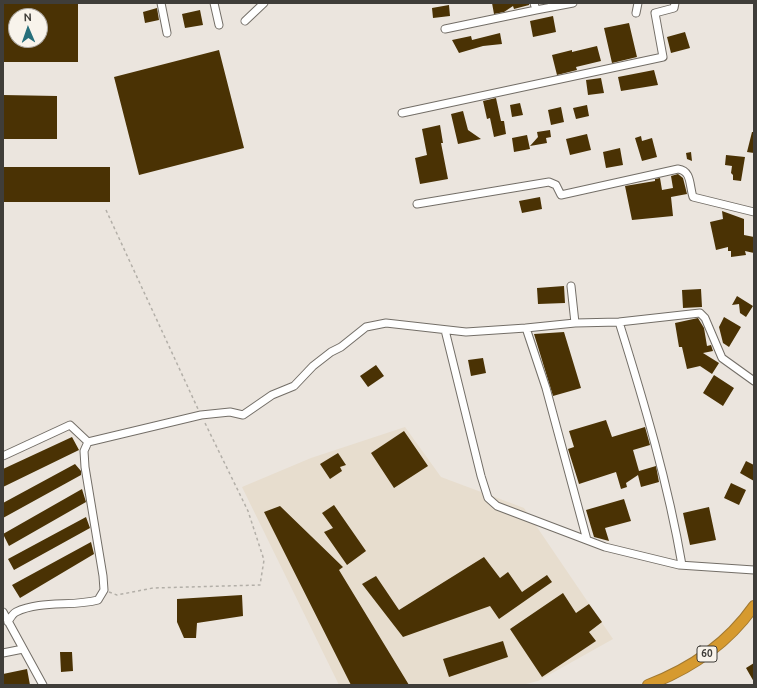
<!DOCTYPE html>
<style>
body{margin:0}
#map{position:relative;width:757px;height:688px;overflow:hidden;background:#ebe5de;font-family:Ubuntu,sans-serif}
canvas{display:block}
.frame{position:absolute;inset:0;border:4px solid #3f3d39;pointer-events:none}
.north{position:absolute;left:8px;top:8px;width:40px;height:40px;box-sizing:border-box;background:#f8f3eb;border:1px solid #aeaaa4;border-radius:50%;rotate:358deg;font-size:11px;font-weight:700;line-height:16px;text-align:center;color:#3f3d39}
.north::after{content:'';display:block;margin:auto;width:14px;height:18px;background:#276f7b;clip-path:polygon(50% 0,100% 100%,50% 72%,0 100%)}
</style>
<div id="map">
<canvas width="757" height="688"></canvas>
<div class="frame"></div>
<div class="north">N</div>
</div>
<script>
const g = document.querySelector('canvas').getContext('2d');
g.lineJoin = 'round';
function fillPath(path, color) { g.fillStyle = color; g.fill(path, 'evenodd'); }
function strokePath(path, color, width, dash) { g.strokeStyle = color; g.lineWidth = width; g.lineCap = dash ? 'butt' : 'round'; g.setLineDash(dash || []); g.stroke(path); }
function drawText(font, color, halo, rows, align = 'center') {
  g.font = font + ' Ubuntu,sans-serif'; g.lineWidth = 4; g.setLineDash([]); g.textBaseline = 'middle'; g.strokeStyle = halo; g.fillStyle = color; for (const [text, x, y, turn = 0] of rows) {
    g.save(); g.translate(x, y); g.rotate((+turn || 0) * Math.PI / 180); g.textAlign = isNaN(turn) ? turn : align; if (halo) g.strokeText(text, 0, 0); g.fillText(text, 0, 0); g.restore();
  }
}
fillPath(new Path2D(`
 M405,427L441,477L524,508L613,639L538,681L522,685H339L242,487L311,458Z`), '#e7ddce');
fillPath(new Path2D(`
 M3,3H78V62H3ZM16,16H40V40H16Z
 M492,3H529V5L514,9L513,6L504,12L494,14Z
 M449,5L450,16L433,18L432,8Z
 M157,8L159,20L145,23L143,12Z
 M200,10L203,25L185,28L182,14Z
 M553,16L556,32L533,37L530,21Z
 M629,23L637,57L612,63L604,28Z
 M685,32L690,48L671,53L667,37Z
 M500,33L502,44L483,46L459,53L452,40L471,36L472,40Z
 M597,46L601,61L576,67L577,70L557,75L552,55L572,50V52Z
 M219,50L244,148L139,175L114,77Z
 M654,70L658,85L621,91L618,77Z
 M601,78L604,93L588,95L586,80Z
 M3,95L57,96V139H3Z
 M496,98L501,121H504L506,134L494,137L490,118L487,119L483,101Z
 M520,103L523,115L512,117L510,105Z
 M587,105L589,116L576,119L573,108Z
 M561,107L564,122L551,125L548,110Z
 M463,111L468,130L481,139L458,144L451,114Z
 M440,125L443,143H441L448,179L420,184L415,158L427,155L422,129Z
 M550,130L551,137L546,138L547,143L530,146L538,137L537,132Z
 M752,132H754V153L747,152Z
 M587,134L591,150L570,155L566,139Z
 M527,135L530,149L514,152L512,138Z
 M641,136L642,141L652,138L657,157L642,161L635,138Z
 M620,148L623,165L606,168L603,152Z
 M691,152L692,161L687,159L686,153Z
 M726,155L745,157L741,181L733,180V175L731,173L732,166L725,165Z
 M3,167H110V202H3Z
 M678,174L683,178L687,194L671,197L673,216L632,220L625,186L655,181V179L660,178L662,190L673,188L671,176Z
 M540,197L542,209L522,213L519,201Z
 M722,211L744,219V235L754,237V253L745,251L746,255L731,257V251H728V247L716,250L710,222L723,219Z
 M564,286L565,303L538,304L537,288Z
 M701,289L702,307L683,308L682,290Z
 M737,296L753,306L746,317L740,313L739,304L732,305Z
 M724,317L741,327L729,347L723,343L719,327Z
 M698,318L704,328L707,346L711,345L713,351L703,353L719,363L712,374L700,366L687,369L682,347H679L675,323Z
 M564,332L581,388L553,396L534,334Z
 M483,358L486,373L471,376L468,360Z
 M376,365L384,376L368,387L360,376Z
 M714,375L734,388L723,406L703,393Z
 M606,420L612,437L645,427L650,445L633,450L639,471L656,466L659,482L641,487L638,475L626,483L627,487L621,489L616,472L579,484L568,449L574,447L569,431Z
 M404,431L428,466L394,488L371,453Z
 M72,437L79,450L3,487V469Z
 M338,453L346,465L340,467L342,471L330,479L320,464Z
 M746,461L754,465V481L740,473Z
 M75,464L81,471V475L3,518V503Z
 M731,483L746,490L739,505L724,498Z
 M82,489L86,502L9,546L3,534Z
 M624,499L631,521L605,528L609,541L594,537L586,510Z
 M334,505L366,551L347,565L324,532L333,528L322,513Z
 M280,506L343,567L339,570L409,685H351L264,512Z
 M709,507L716,540L690,545L683,513Z
 M86,517L90,528L14,570L8,559Z
 M91,542L94,554L20,598L12,585Z
 M484,557L500,578L508,572L522,592L547,575L552,582L499,619L490,606L403,637L362,584L376,576L399,610Z
 M563,593L576,613L589,604L602,622L589,632L596,641L542,677L510,629Z
 M242,595L243,616L197,623L196,638H184L177,622V599Z
 M503,641L508,657L449,677L443,659Z
 M60,652H72L73,671L61,672Z
 M754,663V682L746,668Z
 M27,669L30,685H3V674Z`), '#4a3204');
const minor = new Path2D(`
 M161,3L167,33
 M214,3L219,25
 M536,10L573,3
 M636,13L638,3
 M245,21L264,3
 M445,29L536,10L534,3
 M402,113L663,57L655,13L674,8L675,3
 M417,204L549,182L556,185L561,195L678,169C692,171 689,185 693,197L754,212
 M571,286L575,323
 M619,322C644,402 668,483 682,565
 M526,328L575,323L619,322L700,313L705,318L722,358L754,381
 M445,330L481,476L488,498L497,506L605,547L679,565L754,570
 M3,456L70,425L88,442L201,415L230,412L243,415L272,395L294,386L313,366L331,352L341,347L366,327L386,323L466,332L526,328L546,388L587,540
 M3,612L43,685
 M8,622C10,619 12,614 16,612C41,600 72,607 98,600L104,590L103,576L85,467L84,451L88,442
 M3,653L23,649`);
const highway = new Path2D(`
 M648,685C690,669 728,643 754,606`);
strokePath(minor, '#736e67', 9);
strokePath(highway, '#a17932', 12);
strokePath(new Path2D(`
 M106,210L198,409
 M109,592L117,595L153,588L260,585L264,560L248,511L204,421`), '#b3afa8', 1.5, [3, 3]);
strokePath(minor, '#fff', 7);
strokePath(highway, '#d69a2f', 10);
for (const [x, y, w] of [
 [707,654,20]
]) { const box = new Path2D(); box.roundRect(x - w / 2, y - 8, w, 16, 3); g.fillStyle = '#f8f3eb'; g.fill(box); strokePath(box, '#3f3d39', 1); }
drawText('bold 10px', '#3f3d39', null, [
 ["60",707,654]
]);
</script>
